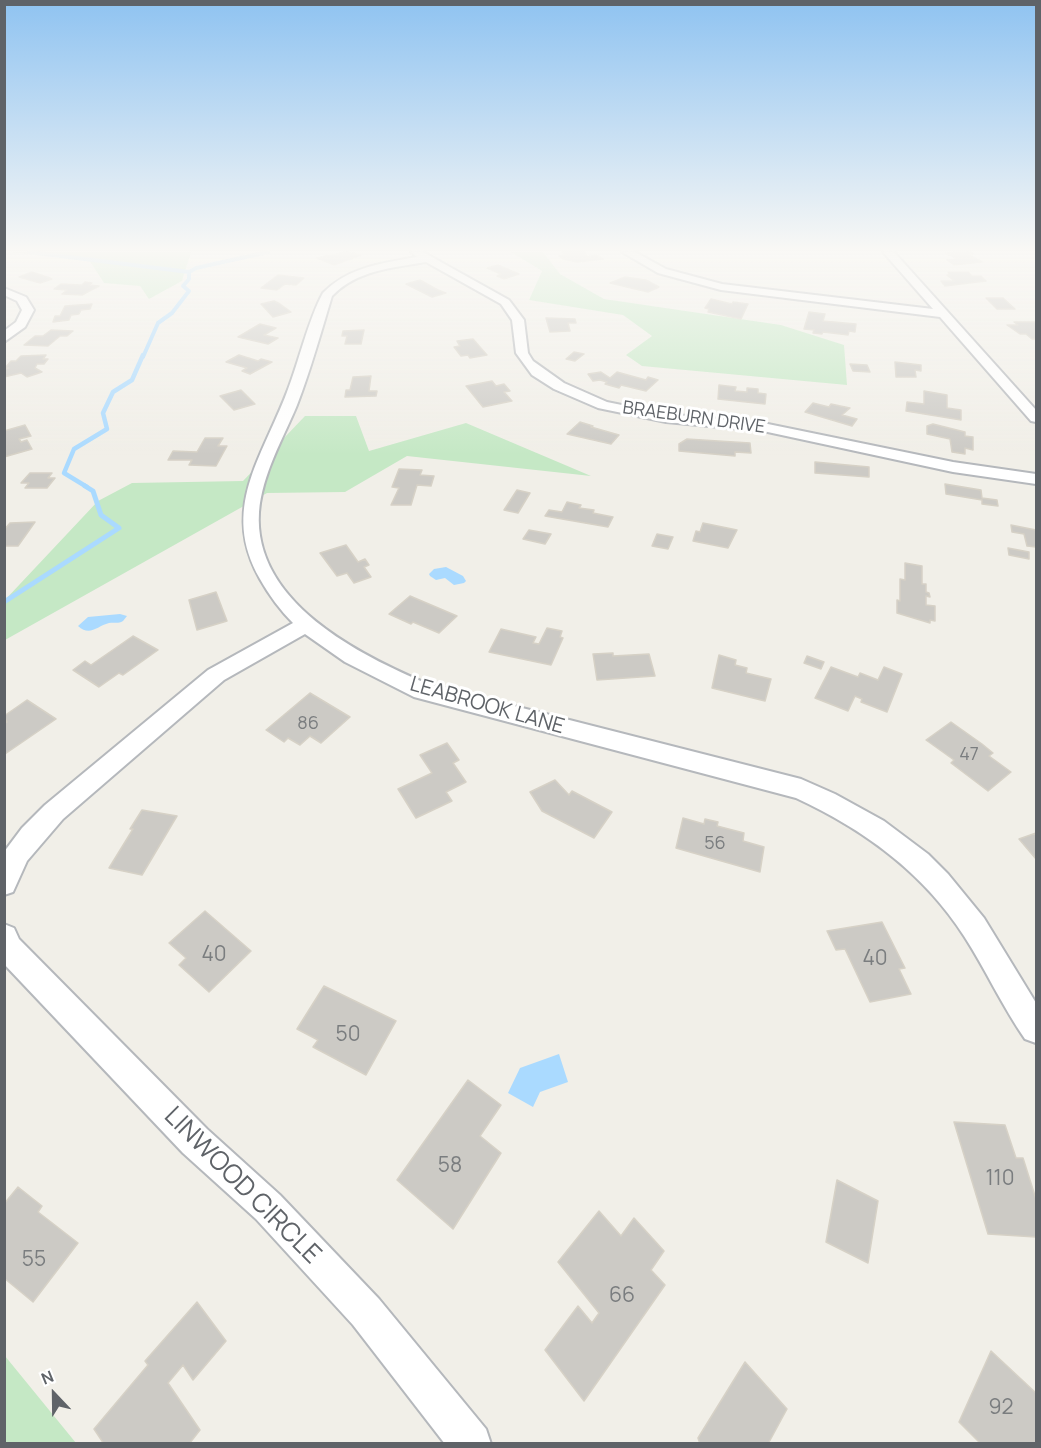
<!DOCTYPE html>
<style>
body{margin:0}
#map{position:relative;width:1041px;height:1448px;overflow:hidden;background:#f1efe8;font-family:Manrope,sans-serif}
canvas{display:block}
.frame{position:absolute;inset:0;border:6px solid #5f6368;pointer-events:none}
.north{position:absolute;left:24px;top:1364px;width:60px;height:60px;-webkit-text-stroke:4px #fff;paint-order:stroke;rotate:338deg;font-size:16px;font-weight:700;line-height:24px;text-align:center;color:#5f6368}
.north::after{content:'';display:block;margin:auto;width:21px;height:27px;background:#5f6368;clip-path:polygon(50% 0,100% 100%,50% 72%,0 100%)}
</style>
<div id="map">
<canvas width="1041" height="1448"></canvas>
<div class="frame"></div>
<div class="north">N</div>
</div>
<script>
const g = document.querySelector('canvas').getContext('2d');
g.lineJoin = 'round';
function fillPath(path, color) { g.fillStyle = color; g.fill(path, 'evenodd'); }
function strokePath(path, color, width, dash) { g.strokeStyle = color; g.lineWidth = width; g.lineCap = dash ? 'butt' : 'round'; g.setLineDash(dash || []); g.stroke(path); }
function drawText(font, color, halo, rows, align = 'center') {
  g.font = font + ' Manrope,sans-serif'; g.lineWidth = 6; g.setLineDash([]); g.textBaseline = 'middle'; g.strokeStyle = halo; g.fillStyle = color; for (const [text, x, y, turn = 0] of rows) {
    g.save(); g.translate(x, y); g.rotate((+turn || 0) * Math.PI / 180); g.textAlign = isNaN(turn) ? turn : align; if (halo) g.strokeText(text, 0, 0); g.fillText(text, 0, 0); g.restore();
  }
}
fillPath(new Path2D(`
 M8,252H191L182,281L149,299L140,286L104,283L89,260Z
 M511,252H543L560,274L604,299L781,325L844,345L847,385L642,366L626,355L652,336L623,315L529,300L542,271Z
 M305,416H356L369,451L466,423L591,476L407,456L345,492L267,493L5,640L4,601L98,501L132,483L243,481Z
 M4,1356H5L76,1443H5Z`), '#c5e8c5');
fillPath(new Path2D(`
 M446,567L463,576L466,581L464,583L454,585L445,578L436,580L430,576L429,574L434,569Z
 M120,614L127,616L123,621C118,624 115,622 109,623C97,626 90,637 78,626L88,617Z
 M559,1054L568,1082L540,1092L533,1107L508,1093L520,1068Z`), '#aadaff');
strokePath(new Path2D(`
 M29,252L189,272L196,268L268,252
 M143,357L158,323L172,313L189,291L183,286L189,279V272`), '#aadaff', 4);
strokePath(new Path2D(`
 M87,487L64,473L74,449L107,429L103,413L113,392L132,380L143,355`), '#aadaff', 4.5);
strokePath(new Path2D(`
 M4,602L119,528L101,515L93,491L85,486`), '#aadaff', 5);
const building = new Path2D(`
 M347,252L361,255L334,265L317,258Z
 M562,252H584L588,257L596,255L603,259L577,262L564,259L559,256L565,254Z
 M969,252L973,254L969,255L982,262L954,265L947,260L957,259L946,253Z
 M498,265L519,274L504,279L497,276L501,274L487,268Z
 M32,272L50,278L52,279L40,283L19,277Z
 M948,272H968L972,276H981L986,281L945,286L941,281H954L947,275H950Z
 M278,275L304,278L296,285L285,284L277,290L261,288Z
 M625,277L646,280L659,287L648,292L610,283Z
 M420,280L438,290L446,293L432,297L406,284Z
 M85,282L92,283L89,285L99,286L82,295L62,294L67,290L54,289L61,284L82,285Z
 M986,298H1003L1015,309H997Z
 M711,299L732,304L733,302L748,304L741,319L708,312L709,309L705,308Z
 M274,301L280,304L291,312L273,317L261,304Z
 M92,304L90,309L81,310L79,314L71,315L69,320L53,322L55,316H60L65,306Z
 M809,312L825,314L823,321L856,324L855,332L849,331L848,335L823,332L822,334L813,333L814,330L804,329Z
 M546,318L575,319L576,323H568L570,331L550,332Z
 M1014,322H1036V339H1032L1026,334H1020L1007,325H1018Z
 M260,324L276,328L264,335L278,338L268,344L238,337Z
 M51,330L73,331L67,336H60L48,346L24,345L35,336H43Z
 M364,330L361,344H345L347,336H342L343,331Z
 M473,339L487,355L470,358L468,355L461,356L454,347L460,346L457,341Z
 M574,352L584,354L575,361L566,359Z
 M46,355L43,359H48L44,364H37L35,368L42,372L27,377L21,373L4,377V369L9,368H5L11,361H16L21,356Z
 M239,355L258,361L261,359L272,362L250,374L242,371L247,368L226,362Z
 M895,362L921,365V371L915,370L916,377H896Z
 M850,364L867,365L870,372L853,371Z
 M601,372L610,378L617,372L646,380L648,377L658,380L646,391L621,385L619,388L605,384L607,382L600,380L593,381L588,374Z
 M371,376L369,391H377L376,396L345,397L346,390H350L353,377Z
 M492,381L496,386L504,384L510,391L504,392L512,401L483,407L466,386Z
 M719,385L736,387L735,391L747,392V388L758,389V393L766,394L765,404L718,399Z
 M241,390L255,404L234,410L220,396Z
 M924,391L947,395V408L961,410V420L906,411L907,402L924,404Z
 M813,403L829,407L831,404L850,408L842,415L857,419L852,426L805,412Z
 M580,422L593,426L591,427L619,435L611,444L567,434Z
 M933,424L965,432V436L973,437V450L965,448V454L952,452L950,439L927,434V426Z
 M25,425L31,436L19,439L21,442L27,440L32,449L4,457V431Z
 M205,438H223L218,446H227L216,466L189,465L192,460H168L173,451L197,452Z
 M687,439L750,443L751,453L735,452V456L679,451V444Z
 M815,462L869,467V477L815,473Z
 M399,469L422,470L420,475L434,476L431,486L417,485L411,505H391L399,488L392,487Z
 M30,473H52L48,478H55L47,488H25L29,483H21Z
 M945,484L981,490L982,498L997,500L998,506L982,504V500L946,494Z
 M517,490L530,493L518,513L504,510Z
 M567,502L581,505L579,508L594,510L593,513L613,517L608,527L545,516L549,510L562,512Z
 M35,522L18,546H4V530L10,523Z
 M703,523L737,530L728,548L693,541L696,531L700,532Z
 M1011,525L1036,530V547L1027,546L1024,534L1012,532Z
 M529,530L551,534L545,544L523,539Z
 M657,534L673,537L668,549L652,546Z
 M346,545L358,562L365,559L369,565L364,567L371,577L354,583L347,573L337,576L320,553Z
 M1008,548L1029,552V559L1009,555Z
 M905,563L922,566V584H926V592L929,593L930,597L926,596V605L935,606V621L930,620V623L897,613V600L900,601V579L905,580Z
 M216,592L227,621L197,630L189,600Z
 M410,596L457,616L439,633L413,622L411,624L389,614Z
 M547,628L562,631L560,637L563,638L551,665L489,652L501,629L536,637L533,643L539,644Z
 M133,636L158,650L123,675L119,673L99,687L73,670L85,661L91,665Z
 M613,653V656L649,654L655,676L597,680L593,654Z
 M719,655L736,660L735,665L747,668L746,673L771,679L765,701L712,688Z
 M807,656L824,662L821,669L804,663Z
 M831,667L858,677L860,673L878,680L884,667L902,674L887,712L861,702L862,699L855,696L848,711L815,698Z
 M310,693L350,717L321,743L310,736L300,745L288,738L284,742L266,730Z
 M27,700L56,719L5,754L4,724L7,722L4,716Z
 M951,722L982,744L993,753L989,756L1011,772L988,791L951,763L954,760L926,740Z
 M447,743L459,760L453,763L466,782L446,792L452,801L416,818L398,789L432,773L420,755Z
 M555,780L569,795L572,791L612,812L594,838L542,811L530,792Z
 M142,810L177,816L142,875L109,868L133,829H130Z
 M683,818L704,824L705,819L718,822L717,826L744,833L743,841L764,847L760,872L676,848Z
 M1036,833V859L1019,839Z
 M205,911L251,951L209,992L179,965L186,958L169,943Z
 M882,922L905,968L899,969L911,994L870,1002L845,949L836,950L827,931Z
 M324,986L396,1021L366,1075L313,1047L318,1040L297,1029Z
 M468,1080L501,1105L480,1136L501,1153L453,1229L397,1180Z
 M954,1122L1005,1125L1016,1158H1023L1036,1199V1237L988,1234Z
 M837,1180L878,1201L868,1263L826,1242Z
 M18,1187L42,1206L38,1212L78,1243L33,1302L4,1278V1204Z
 M599,1211L621,1236L634,1218L664,1251L651,1270L665,1285L584,1401L545,1350L578,1306L592,1323L599,1313L558,1262Z
 M197,1302L226,1341L193,1380L183,1365L168,1383L200,1430L189,1444H104L94,1429L148,1365L145,1361Z
 M991,1351L1036,1393V1444H981L959,1422Z
 M745,1362L787,1409L768,1444H700L698,1438Z`);
fillPath(building, '#cccac5');
strokePath(building, '#d6d1c6', 1.5);
const minor = new Path2D(`
 M411,252H423L509,300L524,320L528,353L533,361L564,383L607,402L666,414L763,423L953,462L1036,474V484L953,472L763,431L666,422L598,408L554,389L532,375L516,353L512,320L501,304L426,262C392,268 357,270 332,296C321,332 311,369 297,405C283,439 262,474 259,512C253,602 359,655 428,684L801,779L835,794L884,821L928,854L948,874L984,918L1036,1003V1043L1025,1039C1002,1006 986,970 964,936C923,872 863,829 796,798L414,697L345,662L305,634L224,680L63,819L27,861L13,892L4,895V852L22,828L45,805L208,670L293,623C280,610 269,595 260,579C220,509 262,458 287,392C299,362 308,320 323,293C348,267 383,263 417,257Z
 M622,252H635L666,269L722,284L933,309L883,252H894L1036,410V422L1031,421L940,317L721,290L658,273Z
 M4,288L26,297L34,310L25,327L4,342V331L16,322L22,310L17,301L4,295Z
 M4,924L14,928L19,939L207,1129L280,1195L379,1299L486,1429L491,1444H445L353,1325L256,1219L183,1153L4,964Z`);
strokePath(minor, '#b5b8bc', 4);
fillPath(minor, '#fff');
const sky = g.createLinearGradient(0, 0, 0, 455);
sky.addColorStop(0, '#8fc3f1');
sky.addColorStop(0.55, '#f9f8f5');
sky.addColorStop(1, '#f9f8f500');
g.fillStyle = sky;
g.fillRect(0, 0, 1041, 455);
drawText('18px', '#5f6368', '#fff', [
 ["BRAEBURN DRIVE",694,418,8]
]);
drawText('18px', '#7a7d7f', null, [
 ["86",308,724],
 ["47",969,755],
 ["56",715,844]
]);
drawText('21px', '#5f6368', '#fff', [
 ["LEABROOK LANE",487,706,16]
]);
drawText('21px', '#7a7d7f', null, [
 ["40",214,955],
 ["40",875,959],
 ["50",348,1035],
 ["58",450,1166],
 ["110",1000,1179],
 ["55",34,1260],
 ["66",622,1296],
 ["92",1001,1408]
]);
drawText('26px', '#5f6368', '#fff', [
 ["LINWOOD CIRCLE",242,1186,45]
]);
</script>
